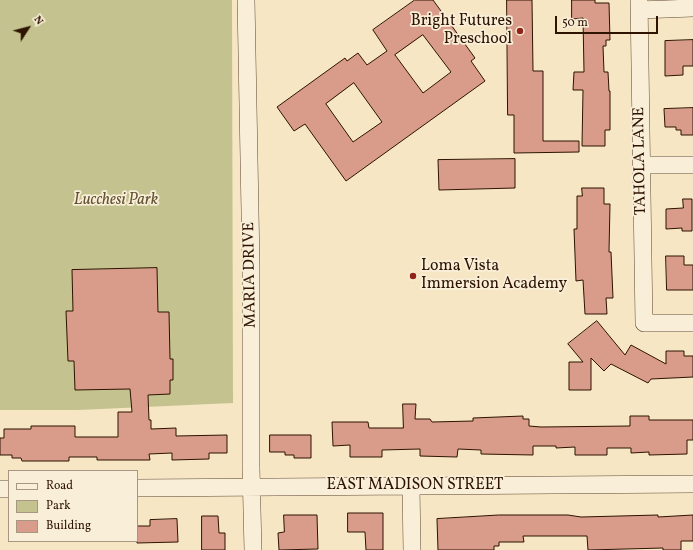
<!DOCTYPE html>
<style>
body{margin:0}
#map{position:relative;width:693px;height:550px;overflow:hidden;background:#f6e6c4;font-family:Vollkorn,serif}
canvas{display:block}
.legend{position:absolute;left:8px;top:470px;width:130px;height:72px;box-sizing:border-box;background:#f9efd9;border:1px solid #a79782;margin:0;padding:5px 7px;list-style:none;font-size:12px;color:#2d1300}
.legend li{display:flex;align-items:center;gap:8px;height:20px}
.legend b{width:20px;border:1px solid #a79782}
.north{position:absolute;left:8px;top:8px;width:40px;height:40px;-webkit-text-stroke:3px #f9efd9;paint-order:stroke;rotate:54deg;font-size:11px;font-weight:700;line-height:16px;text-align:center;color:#2d1300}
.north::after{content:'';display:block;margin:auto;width:14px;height:18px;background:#2d1300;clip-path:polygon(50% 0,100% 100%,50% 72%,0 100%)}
.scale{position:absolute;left:555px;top:16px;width:103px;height:18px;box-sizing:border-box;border:2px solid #2d1300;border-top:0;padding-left:5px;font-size:12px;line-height:14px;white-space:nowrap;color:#2d1300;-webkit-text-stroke:3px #f9efd9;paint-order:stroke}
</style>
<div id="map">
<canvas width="693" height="550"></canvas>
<ul class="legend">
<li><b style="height:5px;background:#f9efd9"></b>Road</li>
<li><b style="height:11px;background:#c4c38f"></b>Park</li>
<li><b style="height:11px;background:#d99c8b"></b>Building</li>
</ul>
<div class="north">N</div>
<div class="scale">50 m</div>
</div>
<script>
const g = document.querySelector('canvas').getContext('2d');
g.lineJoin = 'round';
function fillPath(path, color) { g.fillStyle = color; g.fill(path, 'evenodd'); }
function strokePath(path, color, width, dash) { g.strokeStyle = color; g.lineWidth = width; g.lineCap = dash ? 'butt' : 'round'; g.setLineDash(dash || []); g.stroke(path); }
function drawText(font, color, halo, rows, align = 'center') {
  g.font = font + ' Vollkorn,serif'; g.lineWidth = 3.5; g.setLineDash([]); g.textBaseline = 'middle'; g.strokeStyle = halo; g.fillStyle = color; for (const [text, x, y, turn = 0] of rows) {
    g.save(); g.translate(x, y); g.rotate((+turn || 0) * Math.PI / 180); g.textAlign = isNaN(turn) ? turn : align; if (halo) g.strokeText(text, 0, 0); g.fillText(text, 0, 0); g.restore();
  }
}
fillPath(new Path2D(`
 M0,0H232L233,403L78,410H0Z`), '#c4c38f');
const building = new Path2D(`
 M415,0H433L475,58L471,61L485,81L346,181L305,124L294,131L277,107L345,58L347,61L358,53L367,65L387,51L373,30ZM423,35L451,72L423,93L395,55ZM354,83L382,122L353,142L326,104Z
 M507,0H532L533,71H543V141H579V152L514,153V115H508Z
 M572,0H595V3H609L610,40H606V46H603L604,72H608L609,91H610V130H605V146H582L583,90H573L574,72H584L583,18L572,19Z
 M693,40V66H683V75L665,76V41Z
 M693,108V135H681V130H676V127H665L664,109Z
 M515,159V188L439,190L438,160Z
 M582,188H604V204H610L609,252H611L613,298H606L607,314H585L583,280L576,281L574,229H577V196H582Z
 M683,199H692V231H682V228L666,229V209L683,208Z
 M666,256H684V265H693V290H667Z
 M157,268L158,312H169L170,359H173V380H170V394L148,395L149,420H151V429L176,428V436L227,435V453H209V459L172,460V453L149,454L150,460H97V457H69V461H22L21,458H12V455H0V438H4V429H31V426H75V437H118V412H132L130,389L75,390L74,361H68L66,311H73L72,270Z
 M597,321L625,355L631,345L666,364V351H684V356H693V377L651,379L648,383L611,364L604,371L591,358V390H569V362H583L568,344Z
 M403,404H416L415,419H430L432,422L473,421V418L523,416V419H529V426L541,427L630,426V416H649V420H693V440H687V454L649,455V452L631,453V448H607V455H575V447L556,448V446H533V455L481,454V450L458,449L457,457L420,456V449L382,450V457H350V445L333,446L332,422H368L369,428H403Z
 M270,435H311V458H294V455H285V452H270Z
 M348,513H383V550H366L365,532H348Z
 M284,515H317L318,549L279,550L278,533L284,532Z
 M499,515H568L581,517L658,515V517L693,515V541H681V550H663V548L588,550L587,536H523L524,542H499V546H494V550H438L437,519Z
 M202,516H218L219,533H225V550H202Z
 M177,519L178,542L137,543V526H150V520Z`);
fillPath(building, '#d99c8b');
strokePath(building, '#2d1300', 1);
const minor = new Path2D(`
 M246,0L251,264V468L253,550
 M639,0L644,323H693
 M639,10L693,8
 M641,165H693
 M411,486L412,550
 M137,488L693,484
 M0,489H9`);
strokePath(minor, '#5f4831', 18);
strokePath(minor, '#f9efd9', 17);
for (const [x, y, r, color] of [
 [520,31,4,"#8f2418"],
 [413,276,4,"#8f2418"]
]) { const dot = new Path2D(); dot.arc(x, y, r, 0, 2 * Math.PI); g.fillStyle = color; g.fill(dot); strokePath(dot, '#f9efd9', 1.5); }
drawText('16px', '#2d1300', '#f9efd9', [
 ["Bright Futures",512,22],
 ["Preschool",512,40],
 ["Loma Vista",421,267,"left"],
 ["Immersion Academy",421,285,"left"]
], 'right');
drawText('16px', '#2d1300', '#f9efd9', [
 ["TAHOLA LANE",641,161,-91],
 ["MARIA DRIVE",251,275,-91],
 ["EAST MADISON STREET",415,486]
]);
drawText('italic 16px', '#625132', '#f9efd9', [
 ["Lucchesi Park",116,201]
]);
</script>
